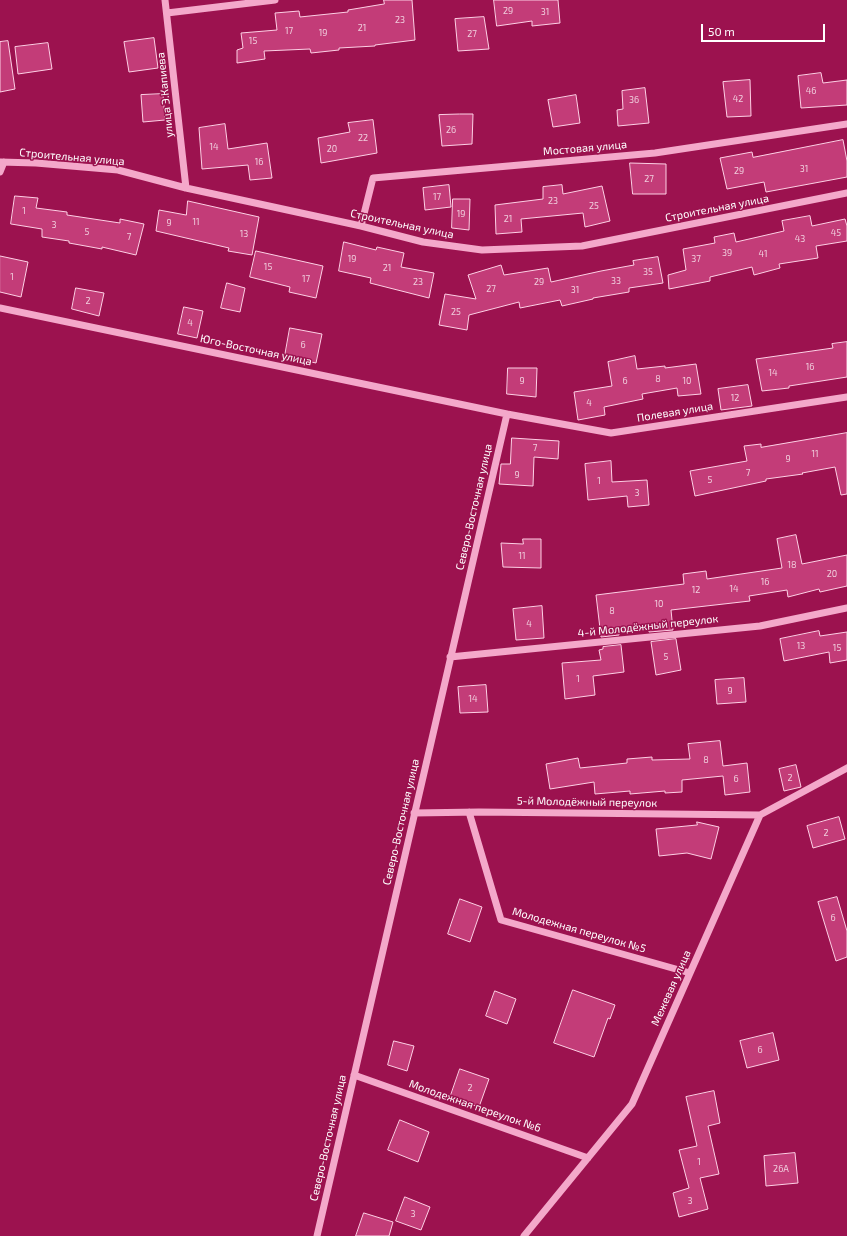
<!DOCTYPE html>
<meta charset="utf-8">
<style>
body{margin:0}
#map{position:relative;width:847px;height:1236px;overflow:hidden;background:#9c124f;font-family:"Exo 2",sans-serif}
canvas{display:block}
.scale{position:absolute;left:701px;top:24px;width:124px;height:18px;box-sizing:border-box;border:2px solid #fff;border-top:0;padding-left:5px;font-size:12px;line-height:14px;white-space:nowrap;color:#fff;-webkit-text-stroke:3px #9c124f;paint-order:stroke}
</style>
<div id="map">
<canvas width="847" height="1236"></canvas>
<div class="scale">50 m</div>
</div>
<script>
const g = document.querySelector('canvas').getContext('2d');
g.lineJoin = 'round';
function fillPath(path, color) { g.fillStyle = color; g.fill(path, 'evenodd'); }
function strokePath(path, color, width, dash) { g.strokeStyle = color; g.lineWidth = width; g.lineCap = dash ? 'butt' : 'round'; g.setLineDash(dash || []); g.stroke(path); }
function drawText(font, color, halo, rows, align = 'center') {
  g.font = font + ' "Exo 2",sans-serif'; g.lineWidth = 3; g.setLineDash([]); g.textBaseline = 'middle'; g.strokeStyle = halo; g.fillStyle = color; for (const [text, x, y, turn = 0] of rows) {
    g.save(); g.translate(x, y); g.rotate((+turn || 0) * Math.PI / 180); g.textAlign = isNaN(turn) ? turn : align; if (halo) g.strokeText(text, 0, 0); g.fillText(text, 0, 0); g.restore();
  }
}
const building = new Path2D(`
 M384,0H412L415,40L375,45V46L339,48V50L311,53L310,49L264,51L265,59L237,63V50L243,48L241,33L277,30L275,13L299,11L300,17L348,12V10L384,4Z
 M494,0H558L560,23L532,26V21L497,26Z
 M484,17L489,49L458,51L455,19Z
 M154,38L158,68L129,72L124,42Z
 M8,41L15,89L0,92V42Z
 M48,43L52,69L18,74L15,47Z
 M821,73L823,83L847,80V105L801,108L798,76Z
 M750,80L751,116L727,117L723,82Z
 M645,88L649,123L618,126L617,110L623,109L622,91Z
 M163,94L165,120L143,122L141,95Z
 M576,95L580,123L553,127L548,100Z
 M460,114H473L472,144L442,146L439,115Z
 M373,120L377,153L321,163L318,138L350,132L348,123Z
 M225,124L228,149L267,143L272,178L250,180L248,165L202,169L199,128Z
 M843,140L847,161V177L766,192L764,182L727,189L720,158L752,152L753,157Z
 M630,163L666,164V194H633Z
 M449,185L451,207L425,210L423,188Z
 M562,185L563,194L602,186L610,221L585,227L583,213L521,219L522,232L496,234L495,205L543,199V187Z
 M15,196L38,198L36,208L67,212V215L120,223V219L144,224L136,255L102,247V249L69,243V241L42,237V229L11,224Z
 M453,199H470L469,230L452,228Z
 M188,201L259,217L252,255L228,251L229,248L156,231L159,210L186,215Z
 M810,216L812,226L845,219L847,226V241L816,246L818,258L779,264L780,268L754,275L752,267L710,277V281L669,289L668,275L686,270L683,249L715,243L714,237L734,233L736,242L784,231L782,221Z
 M344,242L376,250L377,247L404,253L401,267L434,273L429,298L370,283L371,278L339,271Z
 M256,251L323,266L316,298L289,292L290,287L250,277Z
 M0,256L28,262L21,297L0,292Z
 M658,257L663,283L629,288V292L593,298V299L562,306L560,300L520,308L519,302L469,315L467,330L439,325L445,294L476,299L468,275L501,265L504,275L548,268L551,282L601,271L634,265L633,261Z
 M227,283L245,288L240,312L221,308Z
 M76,288L104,293L99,316L72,309Z
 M184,307L203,311L197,338L178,334Z
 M290,328L322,334L316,363L285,356Z
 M847,342V377L789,386V388L762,391L756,359L833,348L832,344Z
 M635,356L637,369L665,366V368L696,364L701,394L678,396L677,388L642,394L643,399L604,407L605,415L578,420L574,392L612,386L608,362Z
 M508,368H537L536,397L507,394Z
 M748,385L752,406L721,410L718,389Z
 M847,433V494L841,495L835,467L802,473L803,474L766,479V481L695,496L690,471L747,461L744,446L761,444V447Z
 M512,438L559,441L558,459L534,457L533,486L499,484L501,464H510Z
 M611,461L612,482L647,480L649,505L628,507L627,496L588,500L585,464Z
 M796,535L802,564L847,555V586L820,592L819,589L788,597L787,590L749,596L750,601L671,610L673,630L649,632L648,624L619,629V635L601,637L596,595L684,584L683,574L706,571L707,579L782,568L777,539Z
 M523,539H541V568L503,567L501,543L523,544Z
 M542,606L544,638L516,640L513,609Z
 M819,631L820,636L847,632V660L830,663L829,652L784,661L780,639Z
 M676,639L681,670L656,675L651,642Z
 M621,645L624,672L593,676L595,695L565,699L562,663L601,660L599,650L603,649V647Z
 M744,678L746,702L717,704L715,680Z
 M486,685L488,712L460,713L458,687Z
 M720,741L723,766L747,763L750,792L725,795L723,776L682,780V792L665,793V791L630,794V791L595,794L594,782L550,789L546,764L578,758L580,768L627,763V759L652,757V760L690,759L688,744Z
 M796,765L801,787L784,791L779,769Z
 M839,817L845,839L813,848L807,826Z
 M697,822L719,827L711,859L687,853L659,856L656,829L697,825Z
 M837,897L847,931V957L836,961L818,902Z
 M460,899L482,907L470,942L448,934Z
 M573,990L615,1005L610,1019L608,1018L594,1057L554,1043Z
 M495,991L516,999L507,1024L486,1016Z
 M773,1033L779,1060L747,1068L740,1041Z
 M394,1041L414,1046L407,1071L388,1065Z
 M460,1069L489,1079L479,1107L450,1098Z
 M714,1091L720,1123L708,1126L719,1174L700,1178L708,1209L679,1217L673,1193L689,1188L679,1150L697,1146L686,1097Z
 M400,1120L429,1132L418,1162L388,1150Z
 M795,1153L798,1183L766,1186L764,1156Z
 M405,1197L430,1207L421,1230L396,1221Z
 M364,1213L393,1222L389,1236H356Z`);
fillPath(building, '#c33c78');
strokePath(building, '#fdd0e5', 1);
strokePath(new Path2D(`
 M165,0L186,188
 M167,13L275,0
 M0,162L36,163L118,170L186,188L361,226L423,242L482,250L582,246L847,193
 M0,172L4,162
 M361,226L373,178L655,153L847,124
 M0,308L507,414L611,433L847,397
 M450,657L760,626L847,608
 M469,812L501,920L690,973
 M414,813L479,812L760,815
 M354,1075L588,1158
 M317,1236L507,414
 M524,1236L632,1104L760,815L847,768`), '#f4a8ca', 7);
drawText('9px', '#f0cedd', null, [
 ["29",508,11],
 ["31",545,12],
 ["23",400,20],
 ["21",362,28],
 ["17",289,31],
 ["19",323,33],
 ["27",472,34],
 ["15",253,41],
 ["46",811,91],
 ["42",738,99],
 ["36",634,100],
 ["26",451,130],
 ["22",363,138],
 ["14",214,147],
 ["20",332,149],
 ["16",259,162],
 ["31",804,169],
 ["29",739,171],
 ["27",649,179],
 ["17",437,197],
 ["23",553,201],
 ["25",594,206],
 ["1",24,211],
 ["19",461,214],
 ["21",508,219],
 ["11",196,222],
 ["9",169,223],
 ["3",54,225],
 ["5",87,232],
 ["45",836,233],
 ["13",244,234],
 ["7",129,237],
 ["43",800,239],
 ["39",727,253],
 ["41",763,254],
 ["19",352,259],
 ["37",696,259],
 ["15",268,267],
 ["21",387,268],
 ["35",648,272],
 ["1",12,277],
 ["17",306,279],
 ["33",616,281],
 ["23",418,282],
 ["29",539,282],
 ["27",491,289],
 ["31",575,290],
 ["2",88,301],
 ["25",456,312],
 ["4",190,323],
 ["6",303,345],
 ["16",810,367],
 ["14",773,373],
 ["8",658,379],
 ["9",522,381],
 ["6",625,381],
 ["10",687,381],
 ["12",735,398],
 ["4",589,403],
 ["7",535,448],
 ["11",815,454],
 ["9",788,459],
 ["7",748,473],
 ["9",517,475],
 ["5",710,480],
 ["1",599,481],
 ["3",637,493],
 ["11",522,556],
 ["18",792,565],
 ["20",832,574],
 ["16",765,582],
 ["14",734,589],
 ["12",696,590],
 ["10",659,604],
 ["8",612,611],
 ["4",529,624],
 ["13",801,646],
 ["15",837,648],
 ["5",666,657],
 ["1",578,679],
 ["9",730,691],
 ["14",473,699],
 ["8",706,760],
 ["2",790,778],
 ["6",736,779],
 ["2",826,833],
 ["6",833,918],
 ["6",760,1050],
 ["2",470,1088],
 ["1",699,1162],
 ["26А",781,1169],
 ["3",690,1201],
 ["3",413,1214]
]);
drawText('11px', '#fff', '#9c124f', [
 ["улица Э.Капиева",165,95,-96],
 ["Мостовая улица",585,148,-5],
 ["Строительная улица",72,157,5],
 ["Строительная улица",717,208,-11],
 ["Строительная улица",402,224,12],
 ["Юго-Восточная улица",256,350,12],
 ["Полевая улица",675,412,-9],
 ["Северо-Восточная улица",474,507,-77],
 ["4-й Молодёжный переулок",648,626,-6],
 ["5-й Молодёжный переулок",587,802,1],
 ["Северо-Восточная улица",401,822,-77],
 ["Молодежная переулок №5",579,930,16],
 ["Межевая улица",671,988,-66],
 ["Молодежная переулок №6",475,1106,19],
 ["Северо-Восточная улица",328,1138,-77]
]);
</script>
